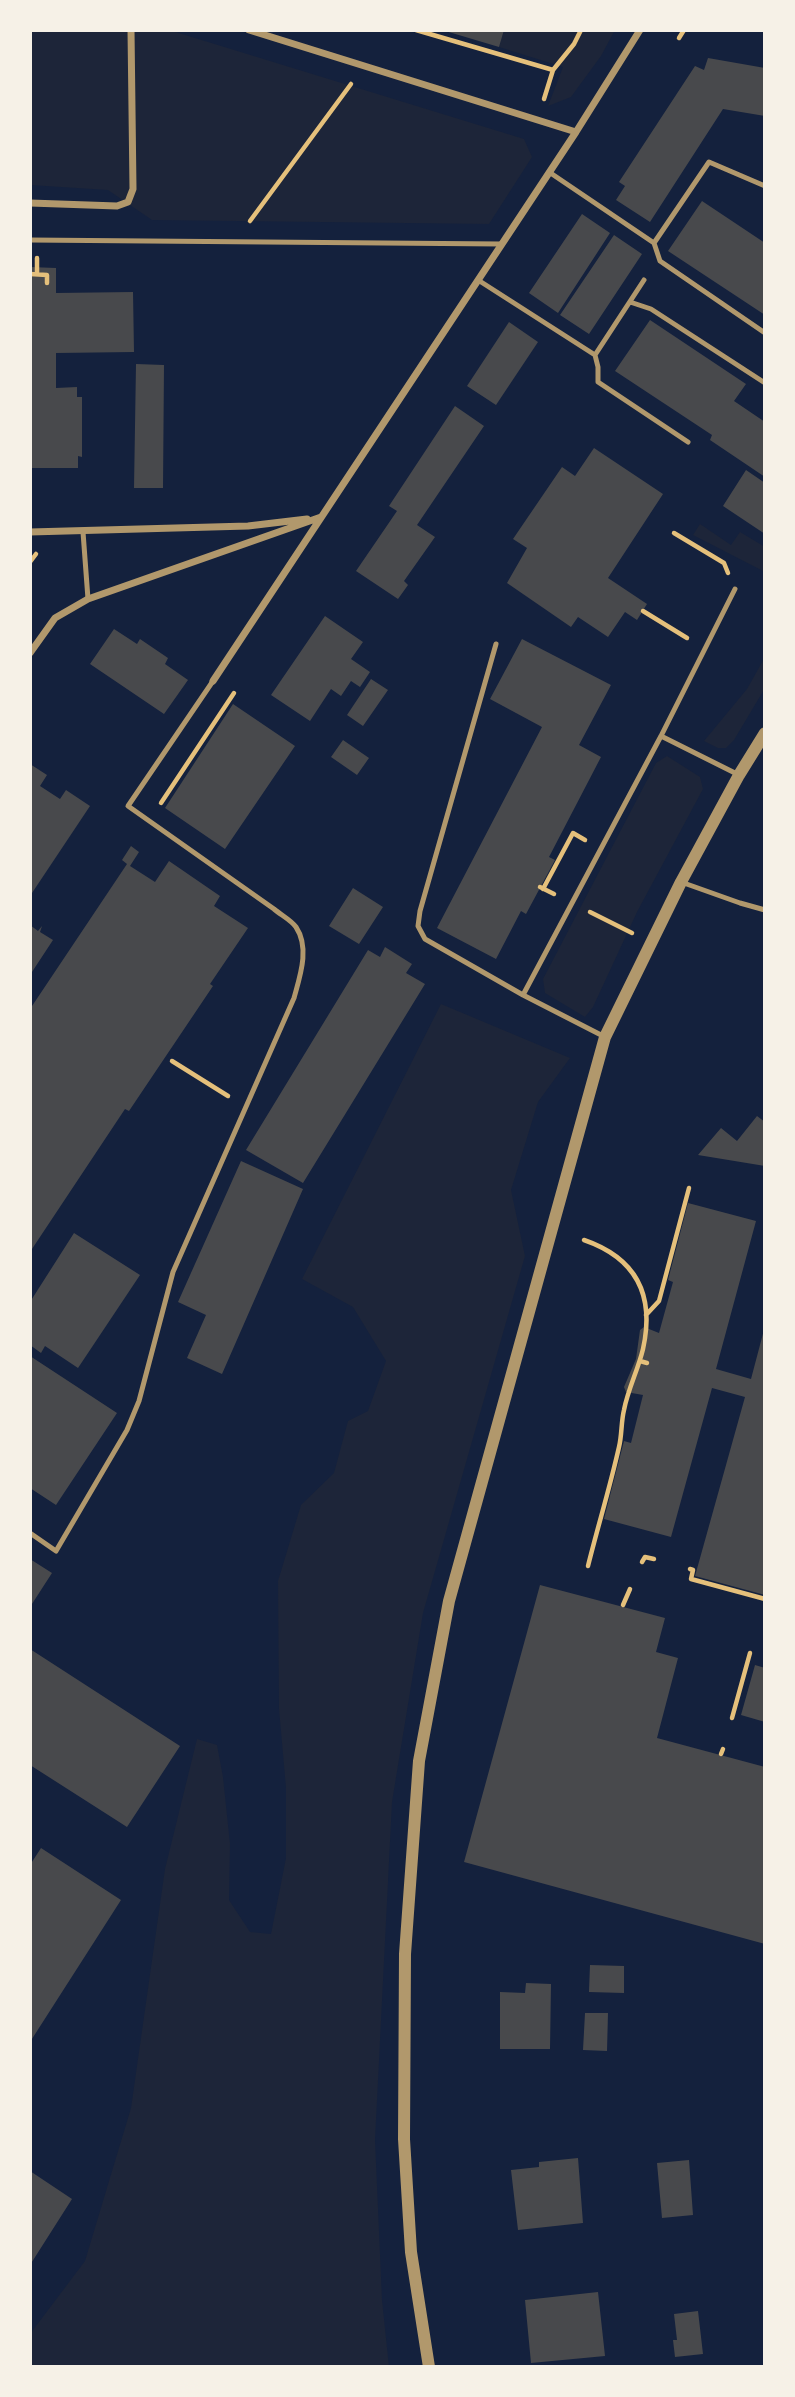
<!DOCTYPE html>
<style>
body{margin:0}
#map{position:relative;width:795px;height:2397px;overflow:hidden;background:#14213d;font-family:Figtree,sans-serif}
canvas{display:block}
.frame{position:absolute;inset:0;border:32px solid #f6f1e7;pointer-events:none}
</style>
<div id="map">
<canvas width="795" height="2397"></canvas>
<div class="frame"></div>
</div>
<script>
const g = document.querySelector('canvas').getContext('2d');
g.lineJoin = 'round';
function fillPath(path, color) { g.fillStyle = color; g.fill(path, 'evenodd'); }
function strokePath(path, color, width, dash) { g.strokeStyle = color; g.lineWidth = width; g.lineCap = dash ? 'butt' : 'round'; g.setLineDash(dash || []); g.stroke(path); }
fillPath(new Path2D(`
 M30,30H169L524,139L532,157L489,224L152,220L108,190L30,185Z
 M504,30H615L601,56L571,97L548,106L563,67L499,47Z
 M700,524L731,545L740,532L765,547V572L693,535Z
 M765,657V688L734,740L726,748H718L704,741L747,689Z
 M667,756L700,777L703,789L637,912L593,1007L585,1017L545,993L543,979L656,763Z
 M441,1004L570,1058L538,1102L511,1190L525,1256L423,1613L392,1802L375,2140L382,2300L389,2367H30V2334L85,2261L131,2108L165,1869L197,1739L217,1745L223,1777L230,1844L229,1900L250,1932L271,1934L286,1858V1788L279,1709L278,1581L301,1505L334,1473L348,1421L368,1411L386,1361L353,1307L302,1279Z`), '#1d2539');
fillPath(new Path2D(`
 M442,30H504L499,47Z
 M708,58L765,68V116L723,109L650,222L616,200L625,186L619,182L695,66L704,70Z
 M702,201L765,243V315L668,251Z
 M582,214L610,233L558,313L529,293Z
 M614,235L642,254L589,334L560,315Z
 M30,267L56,268V293L133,292L134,352L56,353V388L77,387V397H82V457L78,456V468H30Z
 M650,320L746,384L734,401L765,422V477L710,440L712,435L615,371Z
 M509,322L538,342L496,405L467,386Z
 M136,364L164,365L163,488H134Z
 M455,406L484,426L417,525L435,537L404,581L408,585L398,599L356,571L397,511L389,506Z
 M594,448L663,494L608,578L647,604L637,620L625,612L608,637L578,617L571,627L507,583L527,548L513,539L562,467L575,476Z
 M746,470L765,483V534L723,506Z
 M325,616L363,642L351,659L370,672L360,687L351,681L341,696L331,689L310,721L271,695Z
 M114,629L137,644L140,639L168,658L165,664L188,680L164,714L90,664Z
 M522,639L611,685L579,745L601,757L549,857L555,860L526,914L521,911L496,959L437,928L542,727L490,699Z
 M371,679L388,690L363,726L347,715Z
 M233,704L295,746L225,849L165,808Z
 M343,740L369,758L357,775L331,757Z
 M30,764L47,775L40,786L60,799L66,790L90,806L30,896Z
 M131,846L139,852L130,866L155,882L169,861L220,896L214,906L248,928L210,984L213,986L129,1111L125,1109L30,1252V1009L127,864L122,860Z
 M353,888L383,907L359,944L329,926Z
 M30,925L38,931L42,926L40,932L53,940L30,975Z
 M385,947L412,964L406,973L425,984L303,1183L246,1150L368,950L380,957Z
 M757,1116L765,1122V1166L698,1155L721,1128L737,1141Z
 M241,1161L303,1189L222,1374L187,1358L206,1315L178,1302Z
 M688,1203L756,1221L716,1369L751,1379L765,1326V1595L695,1576L745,1397L712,1388L671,1537L604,1519L624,1441L631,1443L643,1395L626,1392L624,1387L636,1359L640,1330L644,1327L659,1333L673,1282L668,1280Z
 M74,1233L140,1275L78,1368L45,1346L41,1353L30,1345V1302Z
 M30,1356L117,1413L56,1505L30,1488Z
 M30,1559L52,1573L30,1607Z
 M540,1585L665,1618L656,1652L678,1658L657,1738L765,1767V1944L464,1862Z
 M30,1649L180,1746L127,1827L30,1765Z
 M755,1665L765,1668V1722L741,1715Z
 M41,1848L121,1900L30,2042V1865Z
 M590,1965L624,1966V1993L589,1992Z
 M526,1983L551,1984L550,2049H500V1992L525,1993Z
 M585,2013H608L607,2051L583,2050Z
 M578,2158L583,2223L518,2230L511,2170L539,2167V2162Z
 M689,2160L693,2215L662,2218L657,2163Z
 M30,2171L72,2199L30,2265Z
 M598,2292L605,2356L531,2363L525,2300Z
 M698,2311L703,2354L675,2357L673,2340H677L674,2314Z`), '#48494c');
strokePath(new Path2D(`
 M416,30L553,70
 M679,38L684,30
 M544,99L553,70L574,44L581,30
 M250,221L351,84
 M30,274L47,275V283
 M37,274V258
 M674,533L724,563L728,573
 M30,562L36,554
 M643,611L687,638
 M161,803L234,693
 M540,887L554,894
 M543,889L573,833L585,840
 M590,912L632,933
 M172,1061L228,1096
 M584,1240C636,1258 655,1295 643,1349C638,1370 628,1389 624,1410C621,1422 622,1435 619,1447C610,1487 598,1526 588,1566
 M646,1315L659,1301L689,1188
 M640,1361L647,1363
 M642,1562L645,1557L654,1559
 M690,1569L693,1570L691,1579L765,1599
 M623,1605L630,1589
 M732,1718L750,1653
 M721,1754L723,1749`), '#e5c07b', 4.5);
strokePath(new Path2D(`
 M549,172L654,243L660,261L765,333
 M30,240L501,244
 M654,243L709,162L765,186
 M478,280L595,355L598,367V382L688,442
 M630,302L651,309L765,383
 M595,355L644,280
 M83,532L88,599
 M496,644L420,911L418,926L425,939L523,995
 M661,736L735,589
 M681,882L740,903L765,910
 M605,1037L523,995L661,736L739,775
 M30,1533L56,1551L127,1430L139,1401L173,1272L294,998C300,976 310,948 296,927C291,920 281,915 274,909L128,806L213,681`), '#b1986c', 5);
strokePath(new Path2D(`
 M249,30L576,132
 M30,203L117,206L128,202L133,189L131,30
 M30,532L248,526L307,519
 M30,653L55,618L88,599L321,517
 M213,681L576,132L640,30`), '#b1986c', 7);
strokePath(new Path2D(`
 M429,2367L411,2252L404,2139L405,1954L419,1761L449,1601L605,1037L681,882L739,775L765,733`), '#b1986c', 12);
</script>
